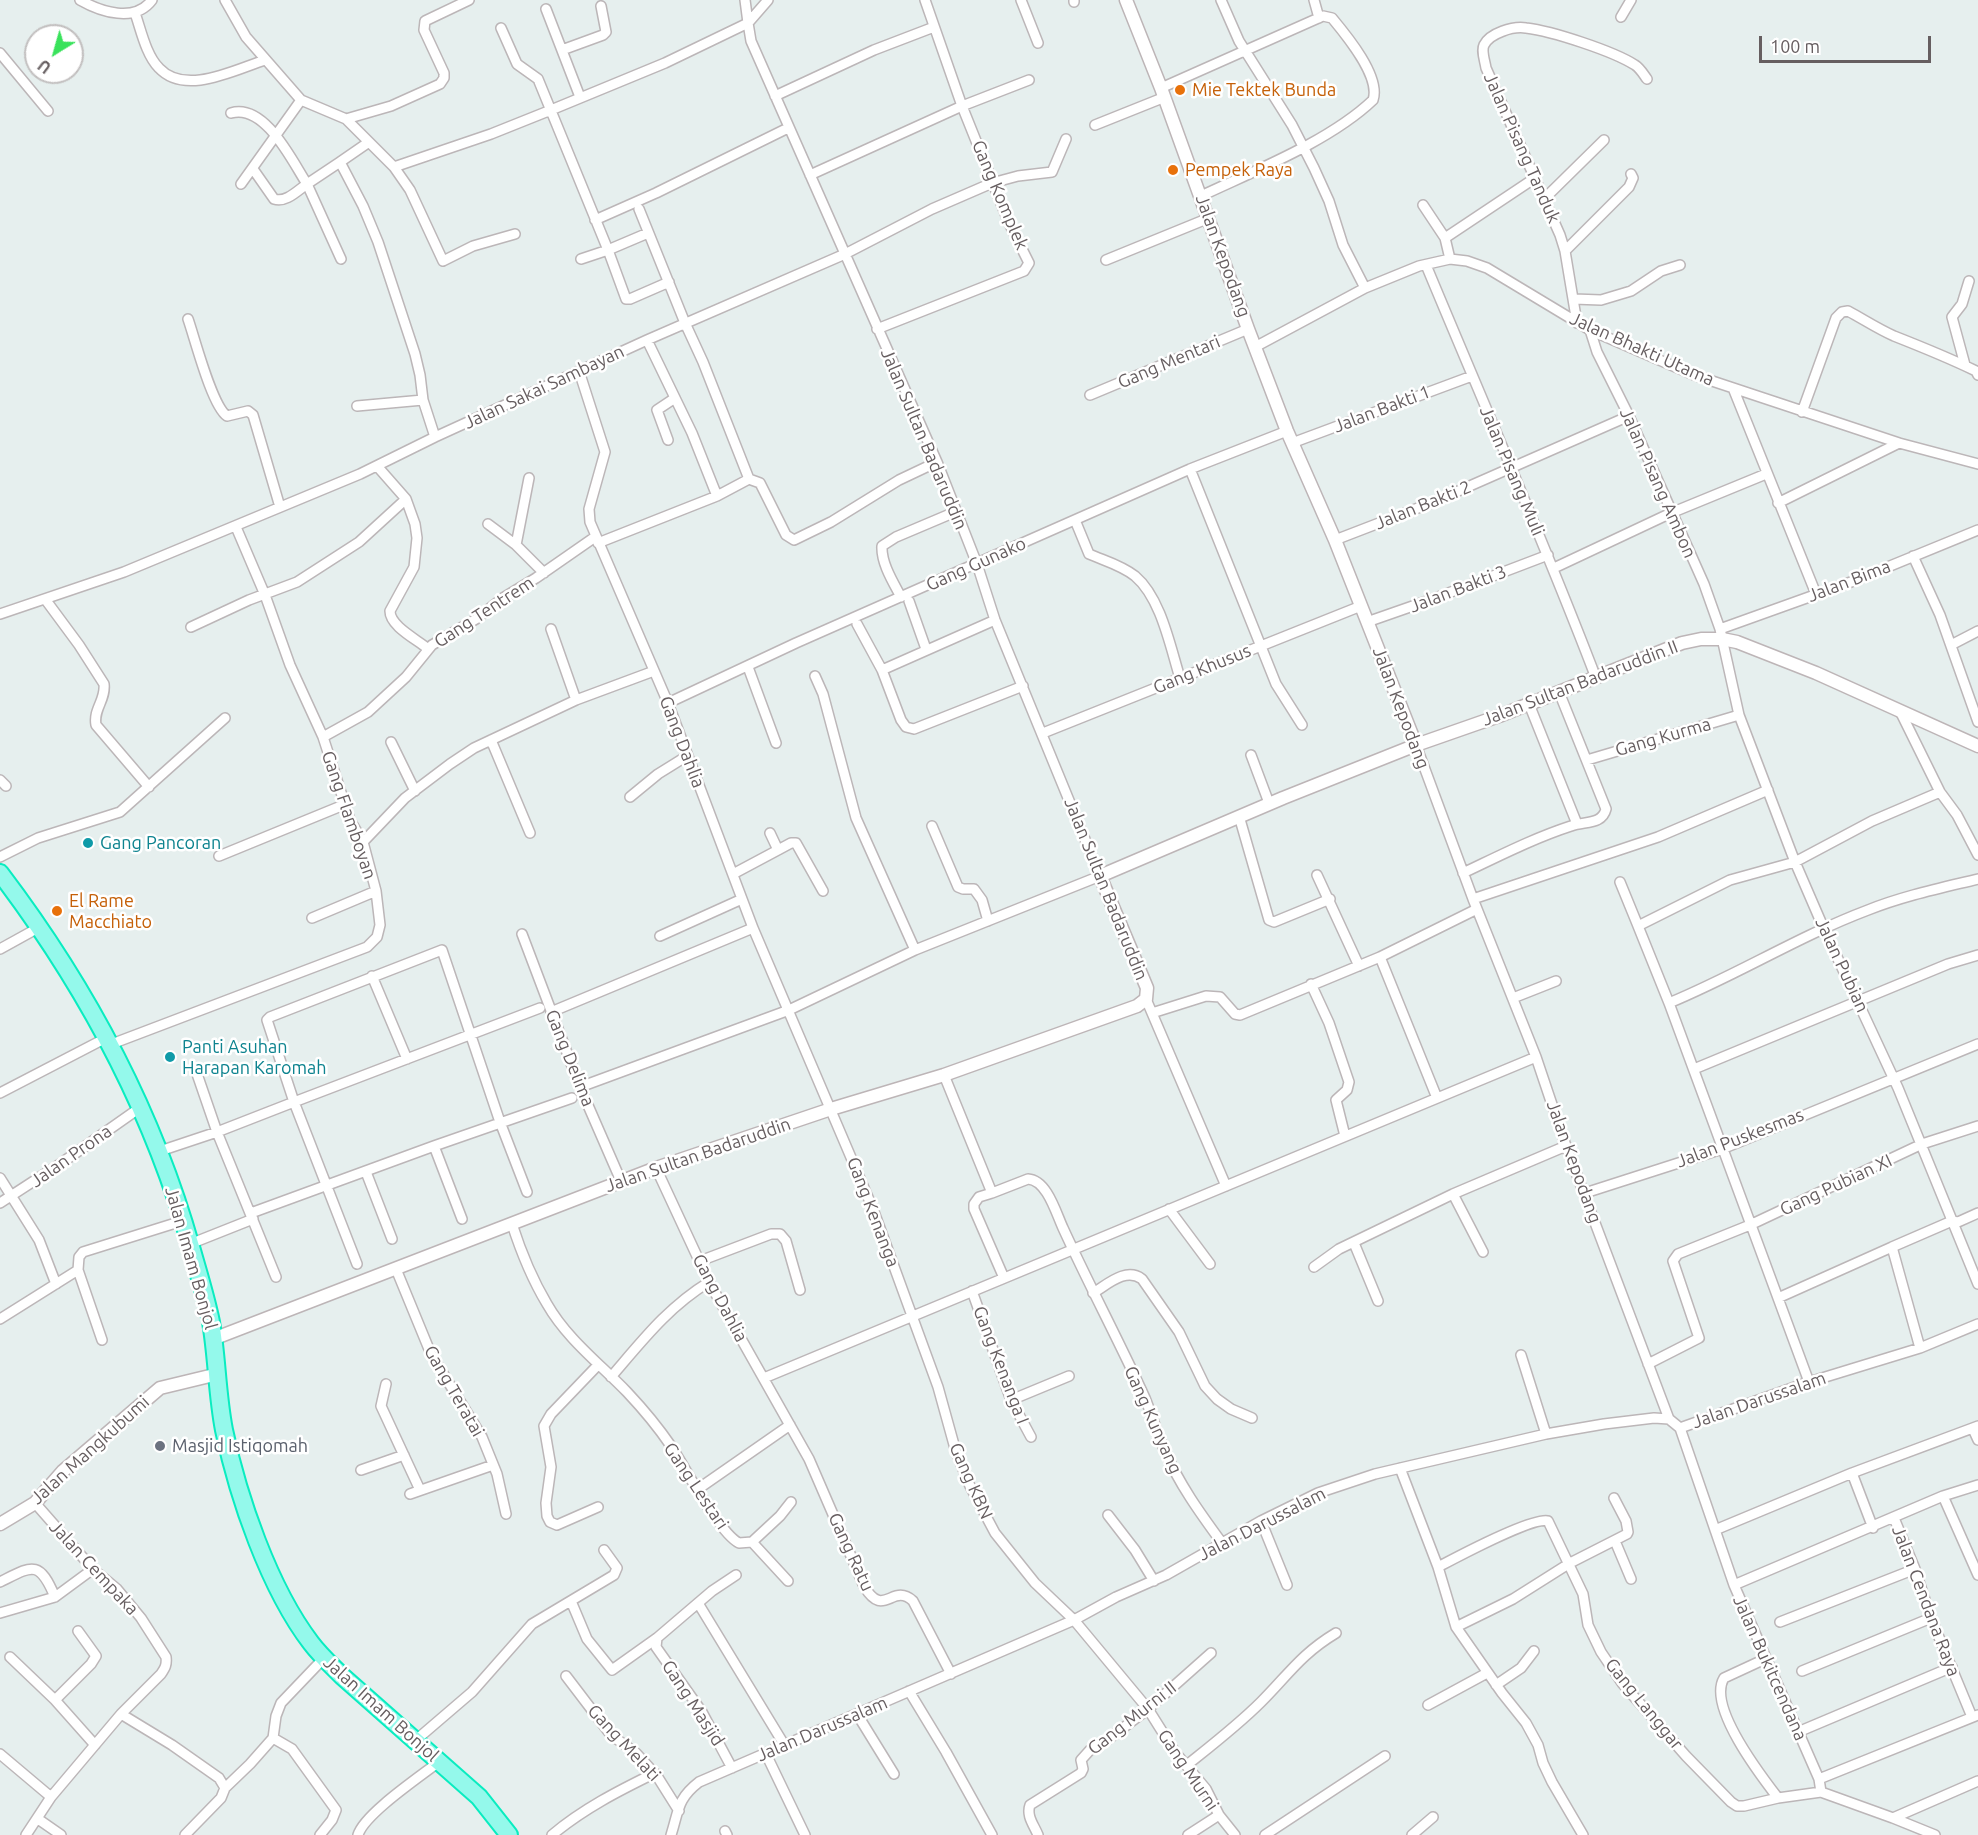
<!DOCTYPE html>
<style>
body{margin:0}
#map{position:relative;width:1978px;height:1835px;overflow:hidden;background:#e6efee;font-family:Ubuntu,sans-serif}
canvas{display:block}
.north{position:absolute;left:24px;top:24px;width:60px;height:60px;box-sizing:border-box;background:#fff;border:2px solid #c2bfbf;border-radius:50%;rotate:217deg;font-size:16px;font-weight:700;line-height:24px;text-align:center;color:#665e60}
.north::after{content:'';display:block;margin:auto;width:21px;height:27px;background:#39e25b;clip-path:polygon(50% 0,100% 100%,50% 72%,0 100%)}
.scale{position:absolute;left:1759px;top:36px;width:172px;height:27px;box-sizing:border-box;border:3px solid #665e60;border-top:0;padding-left:8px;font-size:18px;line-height:21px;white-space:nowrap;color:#665e60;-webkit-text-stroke:4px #fff;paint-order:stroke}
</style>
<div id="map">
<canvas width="1978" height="1835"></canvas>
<div class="north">U</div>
<div class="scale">100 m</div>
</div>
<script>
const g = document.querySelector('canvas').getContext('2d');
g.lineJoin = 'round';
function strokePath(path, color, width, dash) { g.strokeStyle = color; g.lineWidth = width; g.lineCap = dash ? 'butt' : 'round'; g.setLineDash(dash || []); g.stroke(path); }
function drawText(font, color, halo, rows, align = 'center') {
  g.font = font + ' Ubuntu,sans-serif'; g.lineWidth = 5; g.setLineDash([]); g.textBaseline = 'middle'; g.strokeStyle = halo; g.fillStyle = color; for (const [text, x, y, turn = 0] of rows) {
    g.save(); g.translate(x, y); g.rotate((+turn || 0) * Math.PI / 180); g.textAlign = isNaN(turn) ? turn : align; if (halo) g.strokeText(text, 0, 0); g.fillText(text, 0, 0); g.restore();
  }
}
const street = new Path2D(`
 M80,0C101,12 135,23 152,0
 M225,0L246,37L301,100
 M1021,0L1038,43
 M1074,0V2
 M1221,0L1239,41L1292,125L1314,168L1329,201L1343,245L1365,288
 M1314,0L1319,18
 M546,9L580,97
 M135,13C141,30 146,55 159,68C185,96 234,70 265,60
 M1621,17L1631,0
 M501,28L517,64L538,79L608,250L648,233
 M562,50L603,35L606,32L601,6
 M0,53L48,111
 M1161,88L1323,16L1332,18C1347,36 1381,77 1373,100C1330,141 1256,170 1201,196
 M775,96L874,50L934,27
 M231,113C265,103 292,161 307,184C297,191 286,203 274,199L253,169
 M346,119L391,106L440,84L444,78V73L424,30L425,21L469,0
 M1095,125L1165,97
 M369,142L340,162L363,206L378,242L415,354L420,375L423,400L435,437
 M340,162L307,184L341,259
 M394,167L410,190L443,261L473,246L515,234
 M810,175L962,106L925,0
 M241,184L301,100L346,119L394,167L491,134L551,110L665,63L748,23L745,0
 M1543,200L1604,140
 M1423,205L1445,238L1450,259
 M639,209L685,323L703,362L749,479
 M595,220L656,193L788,128
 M1445,238L1535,178
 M1565,251L1629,187L1633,178L1631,174
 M581,259L608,250L626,299H630L669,282
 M1106,260L1209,218
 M1426,265C1483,402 1543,539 1596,678
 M1574,299L1601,300L1631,291L1661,271L1680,265
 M188,319C195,339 212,406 227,416L248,411L253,415L280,507
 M1577,323L1565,251L1560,235L1486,68C1485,61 1481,51 1484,45C1490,33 1513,26 1526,28C1552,31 1613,51 1635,65C1640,68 1644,75 1647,79
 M877,329L1024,271L1029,263L1009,223L962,106L1029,80
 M1590,330L1597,352L1629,416L1704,584L1720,629L1739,715L1795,862L1824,929L1898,1088L1978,1284
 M647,340L692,433L717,496
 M1255,347L1365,288L1419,266L1450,259L1467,261L1487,268L1590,330L1694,375L1899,443L1978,464
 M1965,365L1952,317L1962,304L1969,281
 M579,371L605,452L589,509L590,522L668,703L753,928L873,1209L938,1387L956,1452L970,1486L995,1533L1035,1583L1074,1620L1148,1709L1175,1752L1206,1789L1219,1815L1235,1835
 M1733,388L1816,594
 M1090,395L1248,329
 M357,406L423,400
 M1802,412L1836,318L1842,312L1848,311C1863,319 1878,329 1894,336C1922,347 1949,358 1976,371L1978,375
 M668,440L657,410L675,398
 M1292,443L1472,376
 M377,466L406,499L415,524L417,538L414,567L390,611C390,626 416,639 427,648
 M1190,469L1276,684L1302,725
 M1778,503L1899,443
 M1075,520L1089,554C1105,561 1121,565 1135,576C1161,598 1170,646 1180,678
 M488,524L516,545L544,573
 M1335,540L1431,503L1629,416
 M598,543L717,496L749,479L760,483L786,535L794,540L831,522L899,480L937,462
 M516,545L529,478
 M1913,556L1940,615L1978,722
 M1554,568L1671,513L1766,474
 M901,597C893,582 881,563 882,546L896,537L955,512
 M45,599L79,645L104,684C106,700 93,709 96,725L149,787
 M909,601L926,649
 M0,614L124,572L360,474L435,437L647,340L845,254L932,209L992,183L1018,176L1052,172L1066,139
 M1367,622L1430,600L1548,555
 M857,624L882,670L995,620
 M191,627L249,600L297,582L359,542L406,499
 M551,629L576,700
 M1720,629L1851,582L1978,530
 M1951,645L1978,631
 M748,667L776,743
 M882,670L901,720L906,727L914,729L1023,686
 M815,676L823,694L856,818L915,950
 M668,703L796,643L1190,469L1287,431
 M1529,704L1577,824
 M1901,713L1940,792L1957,815L1978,855
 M1043,733L1361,606
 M323,737L368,712L406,677L432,645L476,619L503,598L536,578L595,537
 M491,740L530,833
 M391,742L415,791
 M1416,745L1473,899L1536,1057L1566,1146L1669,1419
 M1251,755L1269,803
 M1587,760L1739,715
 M0,780L6,786
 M630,797L658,774L687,756
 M1239,816L1269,920L1274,922L1330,899
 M932,826L958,887L963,889H974L982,900L988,921
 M363,842L405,798L450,764L474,748L576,700L654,671
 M778,850L791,843H796L823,891
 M219,856L346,804
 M0,857L38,838L120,812L225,718
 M1463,873C1499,856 1534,838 1571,826C1585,821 1602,825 1606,809L1559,692
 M733,874L778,850L770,833
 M1317,875L1359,966
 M1620,882L1638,926
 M1473,899L1658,837L1768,790
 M312,918L376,891
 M522,934L580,1087L621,1181
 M660,936L742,899
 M0,949L38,928
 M1380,957L1437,1098
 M372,976L407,1059
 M1311,984L1329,1023L1349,1082L1347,1090L1336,1100L1345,1136
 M1513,998L1556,981
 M1146,999L1226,1186
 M1669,1003L1638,926L1730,880L1795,862L1872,821L1940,792
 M551,1012L753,928
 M1152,1013L1206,996L1220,997L1235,1014L1240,1015L1380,957L1477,909
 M109,1045L367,947L377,937L380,925L376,891L363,842L350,820L323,737L290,665L265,595L236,527
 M1694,1069L1948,964L1978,955
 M944,1075L992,1193L1028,1179C1047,1180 1056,1213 1063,1228C1089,1285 1119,1341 1145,1398C1152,1415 1157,1433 1164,1449C1179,1484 1200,1513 1222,1543
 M580,1087L789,1010L915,950L1100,876L995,620L977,564L937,462L751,41L748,23L768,0
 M0,1093L106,1038
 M434,1146L462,1219
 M160,1151L217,1132L196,1071
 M656,1168L709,1282L809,1459L864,1586C884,1620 892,1582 913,1601L951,1674
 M366,1172L392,1239
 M0,1178L39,1240L56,1284
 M992,1193L979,1197L974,1204V1209L1004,1278
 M1585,1193L1722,1149L1978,1044
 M1453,1194L1483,1252
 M0,1203L60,1164L141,1107
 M1169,1209L1210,1264
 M251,1213L434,1146L572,1098
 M512,1224C521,1252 532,1279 547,1304C567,1339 600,1364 627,1392C643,1409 658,1427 671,1446C685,1467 719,1533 739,1543L752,1542L788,1581
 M1354,1243L1378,1301
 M190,1244L253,1219
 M700,1261L771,1234H780L786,1241L800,1290
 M357,1264L294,1102L540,1008
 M1314,1267L1339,1249L1453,1194L1566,1146
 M396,1269L431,1354L482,1437L497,1474L506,1514
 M78,1270L102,1340
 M276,1277L217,1132L294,1102L267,1020L270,1017L442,950L500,1122L527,1192
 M972,1291L1011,1400L1031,1437
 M1093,1293C1108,1284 1126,1267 1142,1279L1179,1332L1205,1386L1217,1399L1231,1409L1252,1418
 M1778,1298L1892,1247
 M0,1319L78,1270L79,1257L83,1252L182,1221
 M1920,1348L1892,1247L1952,1221L1958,1222L1978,1213
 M1521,1355L1546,1434
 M1648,1364L1699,1338L1673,1261L1678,1254L1750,1225L1922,1144L1978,1126
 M598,1365L551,1414L544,1426L551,1467L546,1503L547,1516L550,1522L557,1525L598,1507
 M611,1377C642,1341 668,1307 709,1282
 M764,1378L1536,1057
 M1809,1382L1669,1003C1737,975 1799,936 1868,910C1903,896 1941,888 1978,879
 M386,1384L381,1406L420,1490
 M1011,1400L1069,1376
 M1680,1428L1734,1585L1819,1779L1821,1792L1893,1818L1935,1835
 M1973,1429L1978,1440
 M1400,1468L1438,1567L1456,1627L1502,1693L1526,1723L1538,1745L1543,1763L1552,1782L1583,1835
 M361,1470L404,1455
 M1852,1473L1873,1528
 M698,1489L790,1425
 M410,1494L493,1465
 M1943,1496L1978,1575
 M1108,1515L1135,1550L1154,1581
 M1894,1518L1915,1569L1931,1618L1972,1717
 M1261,1521L1287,1585
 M1715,1530L1852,1473L1978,1426
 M1615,1541L1631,1579
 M752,1542L780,1516L791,1502
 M1438,1567C1455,1558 1534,1516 1548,1521L1583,1594L1588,1625L1601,1652L1622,1683L1686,1756L1731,1802L1737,1806H1744L1778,1798L1821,1792
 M0,1582C32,1566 39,1559 55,1597L93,1569
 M1734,1585L1943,1496L1978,1485
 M571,1601L587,1639L612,1670L657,1638L712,1591L736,1575
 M698,1603L785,1746
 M0,1613L55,1597
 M1780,1622L1915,1569
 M1456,1627L1513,1599L1570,1563L1627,1534L1628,1532L1626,1521L1614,1498
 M657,1638L656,1647L702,1712L732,1768
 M10,1657L55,1700L95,1745
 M1765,1659L1724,1678C1707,1706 1761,1776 1778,1798
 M1802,1671L1931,1618
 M566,1676L611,1735L636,1753L657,1776L679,1811
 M1496,1685L1521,1668L1534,1651
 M909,1691L946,1752L992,1835
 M55,1700L91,1664L96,1656L78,1631
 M1428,1705L1487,1673
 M121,1714L172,1745L219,1778L225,1788L221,1798L185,1835
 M857,1714L894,1774
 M1798,1732L1952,1667
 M273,1738L292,1749L336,1810L332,1820L320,1835
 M273,1738L276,1716L281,1703L324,1658
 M416,1740L472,1692L532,1624L614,1575L617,1568L604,1550
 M0,1754L51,1797
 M766,1754L805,1835
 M1187,1765C1212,1745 1238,1725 1261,1702C1288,1675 1301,1654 1336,1633
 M1819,1779L1978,1715
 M225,1788L250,1764L273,1738
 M1893,1818L1978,1781
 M38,1819L61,1835
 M725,1831L727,1835
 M26,1835L51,1797L121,1714L161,1674C165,1668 167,1665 166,1657L141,1618L117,1589L93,1569L35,1503
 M358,1835C364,1814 421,1776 440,1761
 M552,1835C583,1809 618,1791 655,1773
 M671,1835C679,1810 677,1799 699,1782L1074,1620L1116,1597L1166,1575L1261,1521L1318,1493L1375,1474L1546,1434L1604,1424L1654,1418L1669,1419L1680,1428L1809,1382L1920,1348L1978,1324
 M1038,1835C1034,1825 1026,1816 1030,1805L1081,1773L1083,1769L1081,1760L1090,1750L1106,1741L1148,1709L1211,1653
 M1188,1835L1219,1815
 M1265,1835L1385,1756
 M1412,1835L1433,1817`);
const secondary = new Path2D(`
 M1126,0L1161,88L1248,329L1287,431L1335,540L1416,745
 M213,1339L656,1168L831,1109L944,1075L1137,1006L1146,999L1147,988L1100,876L1283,798L1416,745L1499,716L1682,643L1701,639H1722L1737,642L1816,673L1978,746
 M0,1524L35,1503L63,1471L160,1388L218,1374`);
const highway = new Path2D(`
 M0,873C85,985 153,1112 191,1247C198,1272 206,1297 211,1322C217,1357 217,1394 224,1430C238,1497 269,1588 311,1643C320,1655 331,1665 342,1676L479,1797L509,1835`);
strokePath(street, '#bcb6b8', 12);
strokePath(secondary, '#bdb5b7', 15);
strokePath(highway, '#0aecc0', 20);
strokePath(street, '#fff', 9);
strokePath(secondary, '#fff', 12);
strokePath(highway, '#94f9eb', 16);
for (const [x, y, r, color] of [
 [1180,90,6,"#e8710a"],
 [1173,170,6,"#e8710a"],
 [88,843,6,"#0f9aa8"],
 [57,911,6,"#e8710a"],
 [170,1057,6,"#0f9aa8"],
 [160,1446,6,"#6b7280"]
]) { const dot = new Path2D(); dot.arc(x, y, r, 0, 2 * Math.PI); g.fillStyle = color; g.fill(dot); strokePath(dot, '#fff', 2); }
drawText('18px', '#c56008', '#fff', [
 ["Mie Tektek Bunda",1192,90],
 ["Pempek Raya",1185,170],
 ["El Rame",69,901],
 ["Macchiato",69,922]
], 'left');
drawText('18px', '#665e60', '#fff', [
 ["Jalan Pisang Tanduk",1522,148,66],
 ["Gang Komplek",1000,195,67],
 ["Jalan Kepodang",1223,256,70],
 ["Jalan Bhakti Utama",1642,349,24],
 ["Gang Mentari",1169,362,-23],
 ["Jalan Sakai Sambayan",544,387,-25],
 ["Jalan Bakti 1",1382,409,-21],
 ["Jalan Sultan Badaruddin",924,439,67],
 ["Jalan Pisang Muli",1512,471,67],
 ["Jalan Pisang Ambon",1658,483,66],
 ["Jalan Bakti 2",1423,505,-22],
 ["Gang Gunako",976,564,-24],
 ["Jalan Bima",1849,581,-21],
 ["Jalan Bakti 3",1458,589,-21],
 ["Gang Tentrem",484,612,-33],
 ["Gang Khusus",1202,669,-22],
 ["Jalan Sultan Badaruddin II",1580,683,-21],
 ["Jalan Kepodang",1401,708,69],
 ["Gang Kurma",1663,737,-16],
 ["Gang Dahlia",682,742,69],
 ["Gang Flamboyan",349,815,71],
 ["Jalan Sultan Badaruddin",1106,889,68],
 ["Jalan Pubian",1842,965,65],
 ["Gang Delima",570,1058,68],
 ["Jalan Puskesmas",1740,1138,-21],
 ["Jalan Sultan Badaruddin",698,1155,-19],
 ["Jalan Prona",71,1156,-35],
 ["Jalan Kepodang",1574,1162,70],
 ["Gang Pubian XI",1836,1185,-25],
 ["Gang Kenanga",873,1212,69],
 ["Jalan Imam Bonjol",191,1258,74],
 ["Gang Dahlia",720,1298,62],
 ["Gang Kenanga I",1001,1365,69],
 ["Gang Teratai",454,1391,60],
 ["Jalan Darussalam",1759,1400,-19],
 ["Gang Kunyang",1153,1420,66],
 ["Jalan Mangkubumi",90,1450,-42],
 ["Gang KBN",971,1481,66],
 ["Gang Lestari",696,1486,56],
 ["Jalan Darussalam",1262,1524,-27],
 ["Gang Ratu",851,1552,65],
 ["Jalan Cempaka",94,1568,47],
 ["Jalan Cendana Raya",1926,1601,69],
 ["Jalan Bukitcendana",1770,1668,66],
 ["Gang Masjid",693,1703,57],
 ["Gang Langgar",1644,1704,51],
 ["Jalan Imam Bonjol",381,1709,42],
 ["Gang Murni II",1132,1718,-38],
 ["Jalan Darussalam",822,1729,-23],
 ["Gang Melati",624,1743,47],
 ["Gang Murni",1188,1770,56]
]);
drawText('18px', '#0d838f', '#fff', [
 ["Gang Pancoran",100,843],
 ["Panti Asuhan",182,1047],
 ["Harapan Karomah",182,1068]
], 'left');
drawText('18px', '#5b616d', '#fff', [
 ["Masjid Istiqomah",172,1446]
], 'left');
</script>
